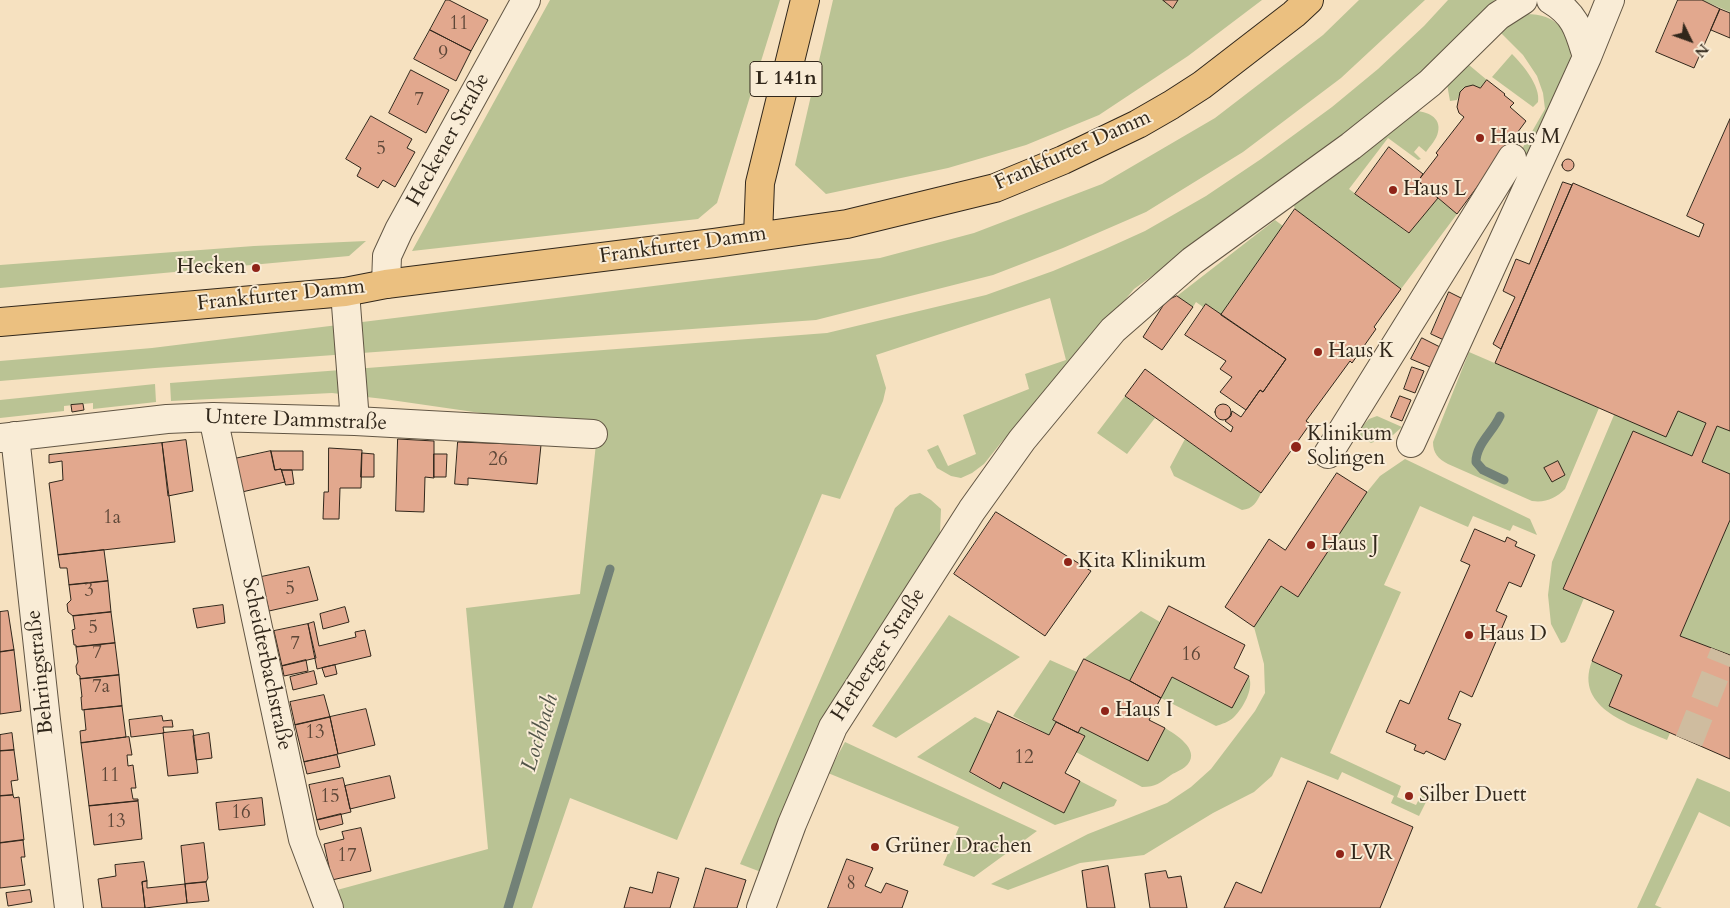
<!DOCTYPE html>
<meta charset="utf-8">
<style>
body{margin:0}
#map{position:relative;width:1730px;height:908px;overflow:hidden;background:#f6e1c0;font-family:Cardo,serif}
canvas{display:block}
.north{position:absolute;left:1665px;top:15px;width:50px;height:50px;-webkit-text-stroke:4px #f9ecd6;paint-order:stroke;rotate:132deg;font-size:14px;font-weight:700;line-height:20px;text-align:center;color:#31271b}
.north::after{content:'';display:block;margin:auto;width:18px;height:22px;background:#31271b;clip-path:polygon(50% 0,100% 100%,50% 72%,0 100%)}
</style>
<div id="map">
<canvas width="1730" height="908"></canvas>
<div class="north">N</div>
</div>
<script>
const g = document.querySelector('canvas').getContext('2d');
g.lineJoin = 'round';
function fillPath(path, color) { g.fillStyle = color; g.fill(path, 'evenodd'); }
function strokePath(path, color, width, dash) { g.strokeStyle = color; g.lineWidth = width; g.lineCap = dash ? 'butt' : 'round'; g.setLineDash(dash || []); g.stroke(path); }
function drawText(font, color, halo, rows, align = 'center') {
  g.font = font + ' Cardo,serif'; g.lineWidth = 4; g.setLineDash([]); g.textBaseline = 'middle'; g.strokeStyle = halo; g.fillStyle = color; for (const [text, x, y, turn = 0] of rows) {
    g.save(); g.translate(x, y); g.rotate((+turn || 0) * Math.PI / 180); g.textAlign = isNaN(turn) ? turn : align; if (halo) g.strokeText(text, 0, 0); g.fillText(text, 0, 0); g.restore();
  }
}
fillPath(new Path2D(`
 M550,0H780L717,203L698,219L412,251Z
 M833,0H1262L1188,56L1099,115L1026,145L948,168L826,194L795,165Z
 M1359,0H1425L1341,78L1243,152L1146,212L1063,248L993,275L816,320L155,368L0,381V361L152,348L880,258L974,233L1102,184L1215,118L1323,35Z
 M1448,0H1495L1424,74L1249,206L1134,289L1071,365L1000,444L984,464L972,473L961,478L951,476L937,468L927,450L938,445L948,466L976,454L963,415L1029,389L1025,374L1066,360L1050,298L876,355L886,388L883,401L840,499L822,494L677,840L570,798L532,908H343L337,890L488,849L466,608L580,594L598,425L543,422L384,399L332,393L171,401L170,383L827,333L986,295L1053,271L1103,250L1145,231L1206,196L1261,159L1332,107L1378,69L1424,26Z
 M1702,0H1730V12Z
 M1526,14C1557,14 1569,31 1571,59L1523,168L1515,161L1545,109L1543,93L1537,76L1523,55L1500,32L1508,24Z
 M1512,54C1522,64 1541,86 1538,102L1533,107L1492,77Z
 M1469,65L1487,80L1480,88C1468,84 1461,89 1457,100L1450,101L1447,84Z
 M1412,111C1424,110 1442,116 1438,132C1437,139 1430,146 1426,152L1419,146L1414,152L1421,159L1418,160L1388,138L1349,189L1408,233L1438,198L1457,214L1401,289L1295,209L1294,205Z
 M1275,220L1283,226L1221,315L1206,304L1203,307L1196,302L1193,307L1177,296Z
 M366,241L349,256L0,288V265L254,246Z
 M1469,352L1599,408L1565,489C1556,498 1546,503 1532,501L1448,464C1438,459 1433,453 1433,442Z
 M155,384L156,402L93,409V403L64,406V411L0,418V400Z
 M1125,396L1155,418L1127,454L1097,433Z
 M1678,411L1706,423L1692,456L1633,431L1563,589L1584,598L1567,639L1565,642L1561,643L1551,624L1548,595L1552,562L1614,415Z
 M1377,416L1402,427L1393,435L1371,443L1359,436V429L1369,419Z
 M1717,426L1730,431V474L1702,462Z
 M1185,439L1261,493C1257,502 1253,509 1242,510L1174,476L1170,467Z
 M1405,459L1530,519L1537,535L1513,525L1510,531L1473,516L1468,527L1420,506L1384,585L1401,592L1330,753L1401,786L1397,797L1416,805L1421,795L1428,798L1419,816L1391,803L1394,796L1342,772L1338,780L1281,757L1272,776L1254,792L1213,813L1144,855L1080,863L1008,890L991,884L1088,834L1167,803L1191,787L1211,769L1255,711L1265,693L1264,664L1254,627L1281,586L1298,597L1367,492L1380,476Z
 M920,493L931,500L941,509L940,533L824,722L761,872L740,864L895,508L910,495Z
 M1730,520V655L1680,636Z
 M1141,611L1160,622L1130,681L1084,659Z
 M949,615L1020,657L896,738L872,726Z
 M1050,660L1077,672L1053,720L1056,722L1049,735L1013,716Z
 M1592,661L1622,675L1609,706L1670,733L1667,740C1634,725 1573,710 1592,661Z
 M1172,677L1232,707L1249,677C1254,689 1243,708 1234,717C1229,722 1222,724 1216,726L1161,698Z
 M975,717L993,725L970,773L999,789L1003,782L1064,813L1080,781L1117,800L1114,806L1055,825L917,757Z
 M1081,727L1165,728C1175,734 1200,749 1188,764C1184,769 1176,772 1171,775C1160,783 1156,787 1142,787L1076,752L1078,733Z
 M845,742L1037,831L974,877L943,865L959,827L828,773Z
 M1697,778L1730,792V827L1699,812L1655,905L1662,908H1637Z`), '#bac394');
strokePath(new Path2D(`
 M1500,416C1493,432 1476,444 1476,462L1483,470L1504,480
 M508,908L610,569`), '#728177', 9);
const building = new Path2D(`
 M446,0H449L488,20L471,51L430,30Z
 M1163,0H1178L1173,8Z
 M1678,0H1702L1720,9L1694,68L1656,52Z
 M1720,9L1730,13V38L1711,30Z
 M430,30L471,51L456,81L414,59Z
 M411,70L449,90L426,133L389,113Z
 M1487,80L1505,94L1504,95L1514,103L1510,107L1526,121L1457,214L1418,181L1438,155L1436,153L1464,117L1459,113L1457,107L1460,92L1465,87L1473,85L1480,88Z
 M371,116L412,139L407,148L415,152L395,187L383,180L378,188L357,176L361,168L346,159Z
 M1730,119V431L1717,426L1702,462L1730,474V520L1680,636L1730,655V759L1609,706L1622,675L1592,661L1614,611L1563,589L1633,431L1692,456L1706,423L1678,411L1666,437L1495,363L1573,183L1699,237L1704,224L1687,216Z
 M1389,147L1423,174L1418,181L1438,198L1409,233L1355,194Z
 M1562 165a6 6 0 1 1 12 0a6 6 0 1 1-12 0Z
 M1563,182L1572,185L1501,349L1493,344L1515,297L1503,291L1516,259L1529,264Z
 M1295,209L1401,289L1374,327L1376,329L1352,363L1350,361L1306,421L1310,424L1261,493L1125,396L1145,369L1231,432L1233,427L1225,421L1231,416L1232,411L1241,417L1260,390L1263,392L1286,359L1221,315Z
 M1449,292L1465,300L1446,341L1431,334Z
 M1177,296L1193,307L1162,350L1143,337L1166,301Z
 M1206,304L1286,359L1263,392L1260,390L1246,410L1220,392L1232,377L1220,369L1226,361L1185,335Z
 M1422,338L1440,347L1430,367L1411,359Z
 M1412,367L1424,371L1415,393L1404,389Z
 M1400,396L1411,400L1402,421L1391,417Z
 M1215 412a8 8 0 1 1 16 0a8 8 0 1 1-16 0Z
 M83,404L84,410L72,412L71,405Z
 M398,439L434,441V478L425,477L424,512L396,511Z
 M186,440L193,491L168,496L162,443Z
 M458,442L541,445L537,484L468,478V485L455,484Z
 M162,443L175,542L58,555L49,483L63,480L62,461L49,463V455Z
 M329,448L362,450L361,488H340L339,519H323L324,492H328Z
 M271,451L275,470L281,469L285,482L242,492L234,459Z
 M271,451H303V470H282L281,469L275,470Z
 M362,453L374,454V477H361Z
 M434,454H447L446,477H434Z
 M1558,461L1565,475L1552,482L1544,468Z
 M282,470H292L294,484L286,485Z
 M1337,473L1367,492L1298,597L1281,586L1254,627L1225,607L1269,539L1285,550Z
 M996,512L1091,571L1045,636L954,574Z
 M1475,529L1505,542L1507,537L1517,542L1515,546L1535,555L1521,587L1509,582L1496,611L1507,616L1472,697L1460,691L1448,719L1461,724L1445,760L1426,751L1424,754L1414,750L1416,745L1386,732L1400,700L1409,704L1470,565L1461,561Z
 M104,550L108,581L69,585L67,568H60L58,555Z
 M309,567L318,600L269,611L261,577Z
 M108,581L111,612L73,616L68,612L67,604L71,600L69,585Z
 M223,605L225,623L197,628L193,609Z
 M1169,606L1245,645L1234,668L1249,676L1232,708L1172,677L1161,698L1130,681Z
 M345,607L349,622L323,629L320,614Z
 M8,611L14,650L0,652V612Z
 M111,612L115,643L76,647V645H74L72,630L75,629L73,616Z
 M314,622L319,646L356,637L355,632L365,630L371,656L317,669L308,624Z
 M308,624L316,658L282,666L274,631Z
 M115,643L119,675L80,679V676L77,674L76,666L78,662L76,647Z
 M14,650L21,711L0,714V652Z
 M1084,659L1130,681L1161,698L1149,720L1165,728L1148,761L1081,727L1078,733L1053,720Z
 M306,660L308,671L284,676L282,666Z
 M335,665L337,674L325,677L322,668Z
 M314,671L317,684L293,690L290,677Z
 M119,675L122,706L82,710L81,697H82L80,679Z
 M324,695L330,717L295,725L290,702Z
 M122,706L126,737L81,743L80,731L86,730L84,710Z
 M366,709L375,745L338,754L330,717Z
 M998,711L1049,735L1056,722L1085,736L1065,773L1080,781L1064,813L1003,782L1000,789L970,772Z
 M162,716L163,721L172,720L173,727H163L164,733L131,737L129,720Z
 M330,717L338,754L304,762L295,725Z
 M193,730L198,773L168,776L163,733Z
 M12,733L14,750L0,751V735Z
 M209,733L212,758L196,760L193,736Z
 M129,737L132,755H127L128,766L133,765L136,788H131L133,799H138V801L89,806L81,743Z
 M14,750L18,780L11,781L13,795L0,796V751Z
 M337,755L340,767L307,774L304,762Z
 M390,776L395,798L350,809L345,786Z
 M343,778L351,812L317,820L309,785Z
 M1308,781L1413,827L1380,908H1224L1236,882L1261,893Z
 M13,795L14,798L19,797L24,840L0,843V796Z
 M262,798L265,825L219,830L216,803Z
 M138,801L142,839L94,845L89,806Z
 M341,814L343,824L320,830L317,820Z
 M361,828L371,871L332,880L324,844L344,839L342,832Z
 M23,840L25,857H21L25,885L0,888V843Z
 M204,843L208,878L206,882L185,884L181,846Z
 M847,859L873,868L865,886L881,893L886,883L908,891L902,908H828Z
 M144,862L147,881L142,882L145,908H102L98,879L116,876L115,865Z
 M1108,866L1115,908H1087L1082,871Z
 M706,868L746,880L737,908H694Z
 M1166,871L1168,878L1181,876L1187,908H1150L1145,874Z
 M658,872L679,878L670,908H624L630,887L652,893Z
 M147,881V888L185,884L187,903L145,908L142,882Z
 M206,882L209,901L187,903L185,884Z
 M30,890L32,902L8,906L6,893Z`);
fillPath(building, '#e2a88e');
strokePath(building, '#31271b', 1);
strokePath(new Path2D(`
 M1689,741L1724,653`), '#cfbc9f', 28, [28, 14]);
const minor = new Path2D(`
 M1551,0C1576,15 1579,31 1587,57
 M386,284L387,256L399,230L526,0
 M345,292L355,421
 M213,417L303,839L329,908
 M15,436L46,720L69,908
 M0,438L167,419L213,417L355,421L593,434
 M1411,443L1587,57L1610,0
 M1328,454L1512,158
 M761,908L792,824L833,727L972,510L1022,440L1113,330L1192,261L1351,146L1430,83L1498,16L1523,0`);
const major = new Path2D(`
 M758,236L760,183L805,0
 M0,322L345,292L386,284L714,243L847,224L995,188L1063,160L1138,124L1171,105L1202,85L1294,14L1309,0`);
strokePath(minor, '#625644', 30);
strokePath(major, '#31271b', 30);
strokePath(minor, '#f9ecd6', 28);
strokePath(major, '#ebc080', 28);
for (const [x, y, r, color] of [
 [1480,138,5,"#8f2418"],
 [1393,190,5,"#8f2418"],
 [256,268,5,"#8f2418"],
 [1318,352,5,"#8f2418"],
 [1296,447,6,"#8f2418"],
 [1311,545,5,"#8f2418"],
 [1068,562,5,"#8f2418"],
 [1469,635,5,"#8f2418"],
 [1105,711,5,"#8f2418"],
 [1409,796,5,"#8f2418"],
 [875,847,5,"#8f2418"],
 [1340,854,5,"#8f2418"]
]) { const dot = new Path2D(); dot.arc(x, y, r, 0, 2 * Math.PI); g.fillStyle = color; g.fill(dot); strokePath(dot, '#f9ecd6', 2); }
drawText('19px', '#5d4738', null, [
 ["11",459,25],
 ["9",443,55],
 ["7",419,101],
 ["5",381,150],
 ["26",498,461],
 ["1a",112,519],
 ["5",290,590],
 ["3",89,592],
 ["5",93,629],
 ["7",295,645],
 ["7",97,654],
 ["16",1191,656],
 ["7a",101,688],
 ["13",315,734],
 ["12",1024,759],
 ["11",110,777],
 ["15",330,798],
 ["16",241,814],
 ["13",116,823],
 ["17",347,857],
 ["8",851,885]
]);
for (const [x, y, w] of [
 [786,79,72]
]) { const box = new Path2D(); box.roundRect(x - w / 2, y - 17.5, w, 35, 4); g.fillStyle = '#f9ecd6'; g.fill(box); strokePath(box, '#31271b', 1); }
drawText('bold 20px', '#31271b', null, [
 ["L 141n",786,79]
]);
drawText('21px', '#31271b', '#f9ecd6', [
 ["Haus M",1490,138],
 ["Haus L",1403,190],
 ["Hecken",246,268,"right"],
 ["Haus K",1328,352],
 ["Klinikum",1307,435],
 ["Solingen",1307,459],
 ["Haus J",1321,545],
 ["Kita Klinikum",1078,562],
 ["Haus D",1479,635],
 ["Haus I",1115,711],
 ["Silber Duett",1419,796],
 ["Grüner Drachen",885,847],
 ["LVR",1350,854]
], 'left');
drawText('21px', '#31271b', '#f9ecd6', [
 ["Heckener Straße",449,140,-61],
 ["Frankfurter Damm",1073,151,-24],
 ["Frankfurter Damm",683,246,-8],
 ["Frankfurter Damm",281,296,-6],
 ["Untere Dammstraße",296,421,2],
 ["Herberger Straße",879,655,-57],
 ["Scheidterbachstraße",266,664,78],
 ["Behringstraße",41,672,-96]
]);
drawText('italic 22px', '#515449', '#f9ecd6', [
 ["Lochbach",541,733,-73]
]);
</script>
